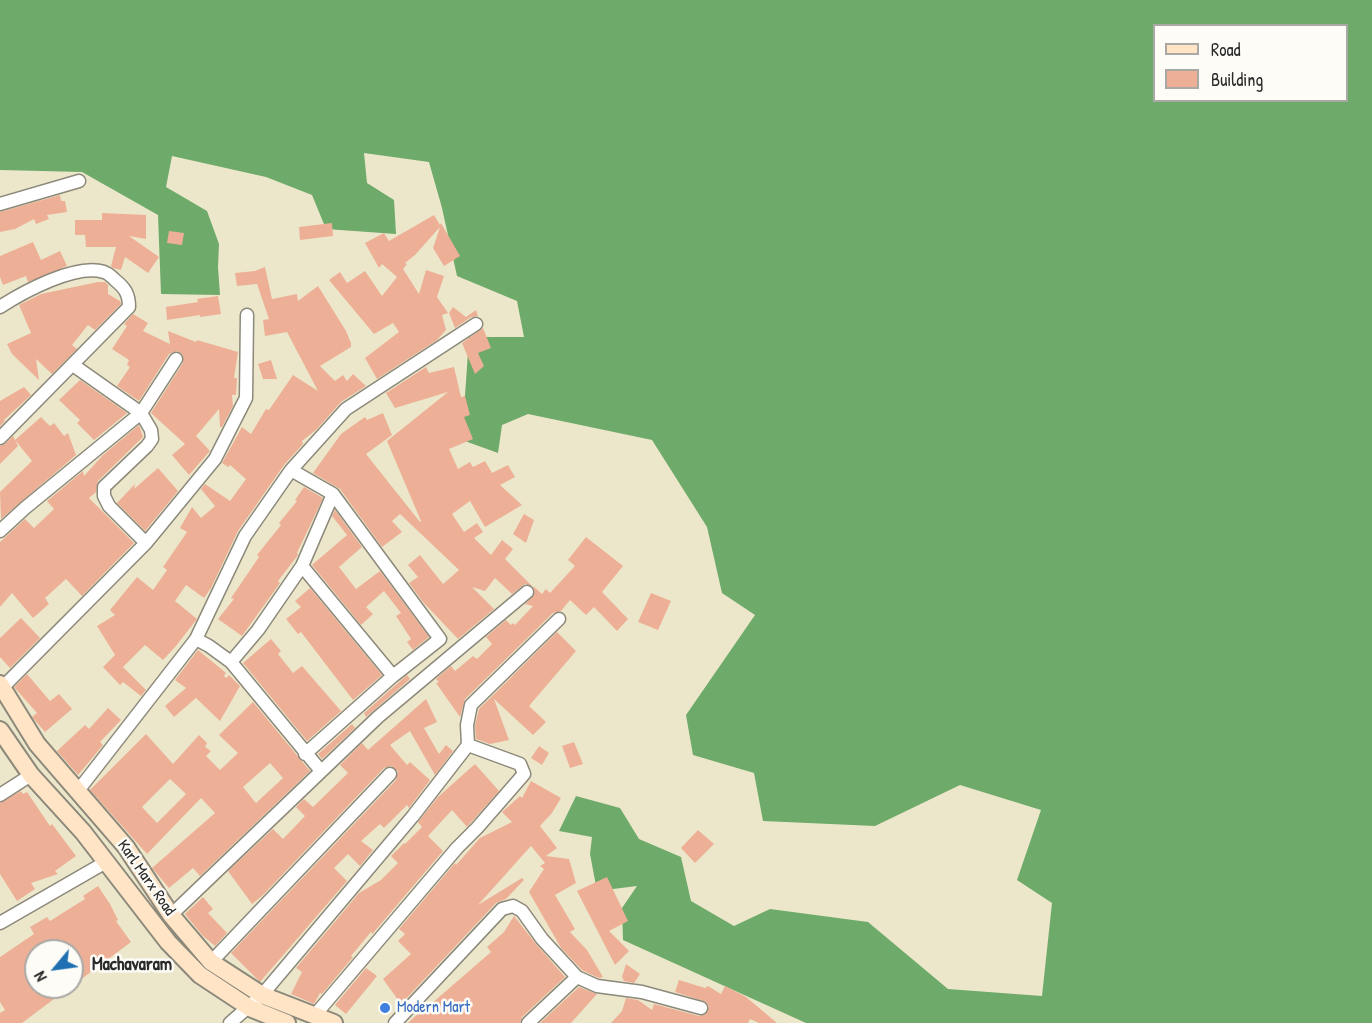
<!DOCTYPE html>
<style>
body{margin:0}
#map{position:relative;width:1372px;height:1023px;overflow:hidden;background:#ece7cb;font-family:"Patrick Hand",sans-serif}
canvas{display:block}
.legend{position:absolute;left:1153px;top:24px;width:195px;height:78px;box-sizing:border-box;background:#fdfcf7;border:2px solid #a9a8a5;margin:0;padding:8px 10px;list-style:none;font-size:18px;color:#2b2b2b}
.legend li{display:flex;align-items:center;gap:12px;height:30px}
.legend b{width:30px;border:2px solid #a9a8a5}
.north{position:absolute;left:24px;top:939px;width:60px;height:60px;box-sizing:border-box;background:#fdfcf7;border:2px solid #a9a8a5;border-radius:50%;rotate:241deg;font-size:16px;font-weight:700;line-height:24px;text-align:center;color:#2b2b2b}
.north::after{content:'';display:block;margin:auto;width:21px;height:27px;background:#1f6fb2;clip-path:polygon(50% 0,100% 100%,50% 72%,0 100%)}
</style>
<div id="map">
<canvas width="1372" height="1023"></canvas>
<ul class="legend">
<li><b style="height:8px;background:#ffe4c6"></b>Road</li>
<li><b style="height:16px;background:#edb096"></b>Building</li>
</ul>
<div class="north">N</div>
</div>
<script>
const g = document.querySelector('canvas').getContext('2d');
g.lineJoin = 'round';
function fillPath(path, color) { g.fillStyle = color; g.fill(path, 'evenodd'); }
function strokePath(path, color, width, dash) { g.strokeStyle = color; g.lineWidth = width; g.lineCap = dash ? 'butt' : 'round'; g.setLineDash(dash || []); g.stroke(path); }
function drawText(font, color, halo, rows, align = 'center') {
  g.font = font + ' "Patrick Hand",sans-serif'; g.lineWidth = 5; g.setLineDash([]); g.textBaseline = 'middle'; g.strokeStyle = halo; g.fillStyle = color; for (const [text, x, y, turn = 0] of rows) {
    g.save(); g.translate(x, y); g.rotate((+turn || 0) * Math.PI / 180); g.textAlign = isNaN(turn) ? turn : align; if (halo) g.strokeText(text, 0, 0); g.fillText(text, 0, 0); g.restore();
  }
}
fillPath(new Path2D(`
 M0,0H1372V1023H806L623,940L622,908L637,886L597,891L590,854L592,837L559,831L576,796L620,808L639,839L681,857L691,901L734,926L770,909L868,922L948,989L1042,996L1052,903L1017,880L1041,810L960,785L875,826L763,821L754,773L693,755L686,715L755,615L722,593L707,527L652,440L528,414L502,425L498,453L462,440L469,337H524L517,301L457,276L442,208L429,162L364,153L367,183L394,200L396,234L326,229L312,195L266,177L172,156L166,187L207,211L219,244L218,267L220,295L161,294L158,215L82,172L0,170ZM1154,26H1346V100H1154Z`), '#6eaa69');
fillPath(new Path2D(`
 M60,195L61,201H65L67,212L47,215L49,219L36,224L34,219L15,229L0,232V212Z
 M102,213L146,215V239L129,236L159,257L148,273L125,257L121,270L113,268L111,266L116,247H86L85,235H75V220H102Z
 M434,215L440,225L441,223L460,256L444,266L433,248L440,227L415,255L405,263L407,264L403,269L419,294L426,270L444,276L437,297L448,313L442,315L446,330L437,340L377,379L365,358L399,332L393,323L374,334L329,280L340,272L347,283L365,271L382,296L397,277L382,264L379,268L365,243L384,233L389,241Z
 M332,223L333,236L300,240L299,227Z
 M169,231L184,233L182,245L167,243Z
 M33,242L41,260L60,251L67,266L28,282L26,276L3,285L0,277V256Z
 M265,267L272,299L297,294L298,301L318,286L346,331L351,343V347L320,366L335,381L343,375L347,381L353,374L366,386L341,402L316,430L302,441L303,444L284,465L238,531L211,588L204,598L186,585L175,601L197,619L176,646L163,660L145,645L123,667L146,690L141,696L123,682L120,685L103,667L115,655L97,626L115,615L110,610L137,577L153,590L167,570L163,567L187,532L180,528L192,507L201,518L215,506L201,489L205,484L230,501L246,479L230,465L228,467L222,463L242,427L251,434L266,409L269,410L293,375L318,391L287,332L265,336L263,320L269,319L257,284L237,286L235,273L255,271Z
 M98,282H105L108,285V294L120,301L121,304L95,330L88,325L72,345L77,349L52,374L36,359L39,380L12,354L7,344L31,333L19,305L41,294Z
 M218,296L221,314L200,317V315L167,320L166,307L198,302L197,299Z
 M453,307L466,317L476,310L478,316L471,317L455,328L449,313Z
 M133,314L148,323L143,331L170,344L168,331L196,342L197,340L238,352L234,378H237L236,395H232L233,406L222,427H220L219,409L196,436L210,451L189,475L172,455L185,444L151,413L183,363V355L177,351L169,354L139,401L117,386L130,367L127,365L129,360L112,349L127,326L124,324Z
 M483,328L491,348L478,353L484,366L475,374L462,343Z
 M271,360L277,379H263L258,364Z
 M426,367L429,373L454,367L461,397L465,396L470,415L464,417L473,439L449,449L458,469L470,462L473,467L485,461L492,473L508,465L515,477L500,485L522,505L485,527L470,501L452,514L464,532L477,523L483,532L474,538L491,555L502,540L513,549L505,559L532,586L525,584L512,594L495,578L485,591L472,587L494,609L458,639L423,602L409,583L418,577L408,565L420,555L443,584L459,570L400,514L392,521L402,532L382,547L340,489L313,473L341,434L365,417L367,420L383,413L392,435L366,454L420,522L421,521L387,441L448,392L395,408L386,393Z
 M80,380L127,413L94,440L77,423L80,420L59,400Z
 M24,387L31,395L4,420L5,421L0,426V401Z
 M41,417L50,426L54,423L64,436L68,433L76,455L1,519L0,492L32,461L15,440Z
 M139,425L143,437L98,481L96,492L89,498L134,543L82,596L66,579L45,598L49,604L33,618L12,593L0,607V542L25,519L34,528L54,509L47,501L83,471L84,476L103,455Z
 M13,436L18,446L0,464V446L5,444Z
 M158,468L178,491L145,531L117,503L135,484L134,489Z
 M304,487L323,498L297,553L298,555L278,581L280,583L242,636L218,619L234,599L231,598L259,557L257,555L281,525L279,523L297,501L295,500Z
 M335,510L362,547L339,567L356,589L380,571L429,637L413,650L407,642L411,639L396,616L401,613L384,591L366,607L373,614L361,625L312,565L347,535L332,516Z
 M524,514L534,520L526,543L513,534Z
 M586,537L623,566L602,592L628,619L617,631L594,607L586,615L570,600L561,611L553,613L465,699L460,717L436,683L439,682L436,679L451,666L455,671L473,656L477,659L492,644L486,637L506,620L511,625L513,623L515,625L533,606L525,604L534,595L533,586L542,594L546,589L550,593L575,566L568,560Z
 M310,588L382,675L353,700L301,632L298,634L286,619L301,607L295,601Z
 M651,593L671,601L658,630L638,622Z
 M21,618L40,638L10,668L0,657V638Z
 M557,632L576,651L529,706L546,722L533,735L494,699L509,740L490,744L476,739L475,726L479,709Z
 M271,639L281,651L278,654L293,673L302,666L341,711L307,741L243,663Z
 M198,650L226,673L224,676L226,678L229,675L240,686L220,721L196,698L174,717L165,706L186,688L175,680Z
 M27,674L50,701L59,694L72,709L45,732L32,717L37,713L14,687Z
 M407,675L410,679L366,717L364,713Z
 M426,699L437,722L424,728L439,754L446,745L453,751L435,775L410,731L390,745L407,765L410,762L430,780L409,808L407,805L384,828L380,824L361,841L373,850L360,866L348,854L334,868L347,881L260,982L231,953L396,780L398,771L391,766L384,768L263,895L252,904L228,871L273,829L283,839L305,816L296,807L304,799L313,807L348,773L340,765L362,743L368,750Z
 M253,702L310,771L200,876L193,868L169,888L152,868L215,813L201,798L147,854L90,790L146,734L173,764L199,735L207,743L205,747L211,751L206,756L220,770L238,753L219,735ZM270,763L283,778L256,803L243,787ZM170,779L186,794L157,823L142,807Z
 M108,708L121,720L100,742L103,745L78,775L57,751L85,725L89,729Z
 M352,724L355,728L322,759L318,754Z
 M574,742L583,764L570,768L562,746Z
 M539,746L549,753L542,765L531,758Z
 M475,764L499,791L467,827L452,810L428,836L443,851L374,932L373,934L371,932L351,956L353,957L322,994L320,993L314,1004L291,994L302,972L296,968L359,893L381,880L398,863L391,856L404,843L405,844L422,827L418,822L438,797Z
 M531,781L561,798L552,813L540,826L557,848L546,856L569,859L576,883L555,895L575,929L570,932L587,950L603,977L599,978L582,970L561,948L529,892L544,869L540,866L545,863L531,846L478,905L522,878L524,880L506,899L496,903L401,1004L383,979L411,954L398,941L405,934L399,929L455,863L456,865L480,838L512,822L502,812L520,796L522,798Z
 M21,791L23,794L27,792L50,826L52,824L76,856L55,871L58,874L31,883L35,889L17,901L0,874V803Z
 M698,830L714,844L695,863L681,848Z
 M607,877L628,921L609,931L629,951L615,965L577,891Z
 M98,886L110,904L118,920L116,921L131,942L72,986V951H36V987H70L22,1023H0V1013L5,1010L0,1002V957L34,934L30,927L47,917L50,921L85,899L83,896Z
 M203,897L213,909L208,913L227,933L215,946L202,935L185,914Z
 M514,916L536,944L565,977L522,1017L520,1023H408L429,1003L431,1004L491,952L487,947L504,932Z
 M626,964L640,974L634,983L624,981L622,977Z
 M366,968L377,976L346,1014L335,1005Z
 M679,980L705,988L708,986L721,994L725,986L746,997L777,1023H759L750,1019L748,1023H611L622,1011L626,998L638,1000L652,1010L654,1004L699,1016L706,1014L709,1006L706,1002L675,992Z
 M579,987L597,994L571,1023H540Z`), '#edb096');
const street = new Path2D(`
 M0,204L79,181
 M0,307C23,292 76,263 104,272C108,273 112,277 115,280C125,288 129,294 129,307L0,438
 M73,365L141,413L151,430L152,439L147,446L104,487V496L109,506L146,543
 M291,470L333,494L440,639L393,676L305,754
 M0,531L25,508L141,413L176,359
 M302,566L393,676
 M196,639L209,646L231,662L321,771
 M231,662L258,630L302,566L333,494
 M2,688L146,543L215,459L246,398L247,315
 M77,792L196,639L245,536L291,470L346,409L476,324
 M0,795L31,775
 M171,915L378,717L527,592
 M0,923L106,862
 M211,962L390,774
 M315,1015L457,848L477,828L524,774L520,764L468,745
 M230,1023L262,995L413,816L468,745L467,725L471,705L559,619
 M395,1023L502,909L513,906L522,911L542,939L577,977L597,986L642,992L701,1008
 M528,1023L577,977`);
const secondary = new Path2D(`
 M0,684L37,744L126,847L171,915L211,962L262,995L334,1023
 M0,730L31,775L83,832L168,942L200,975L250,1008L287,1023`);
strokePath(street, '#8c897b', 15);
strokePath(secondary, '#8c897b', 20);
strokePath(street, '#fff', 12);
strokePath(secondary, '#ffe4c6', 16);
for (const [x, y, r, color] of [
 [385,1008,6,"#3f7fe0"]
]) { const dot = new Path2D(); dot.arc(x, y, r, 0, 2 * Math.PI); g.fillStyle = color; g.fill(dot); strokePath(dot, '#fdfcf7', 2); }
drawText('16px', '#2b2b2b', '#fdfcf7', [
 ["Karl Marx Road",146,878,55]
]);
drawText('16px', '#366cbe', '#fdfcf7', [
 ["Modern Mart",397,1008]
], 'left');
drawText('bold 18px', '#2b2b2b', '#fdfcf7', [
 ["Machavaram",132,965]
]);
</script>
